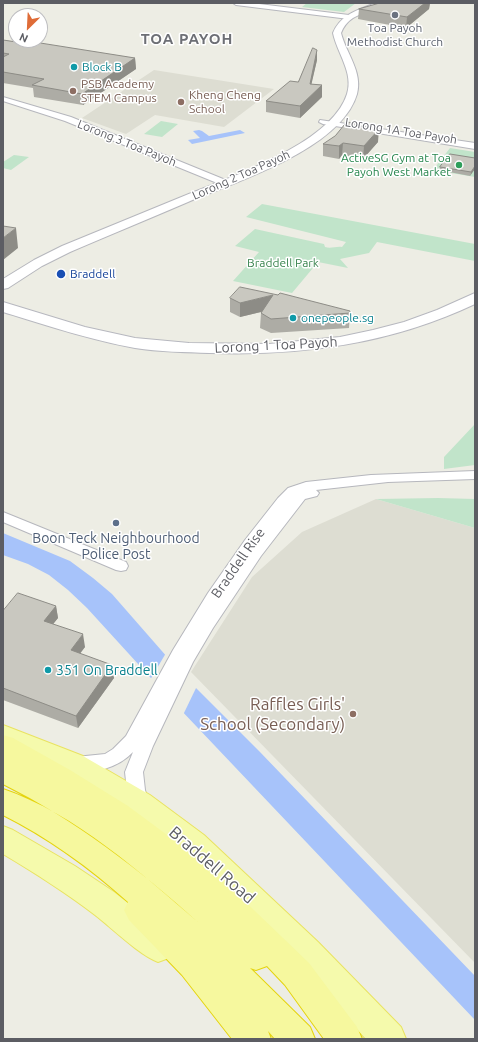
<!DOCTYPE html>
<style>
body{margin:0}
#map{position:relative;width:478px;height:1042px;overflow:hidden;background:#edede4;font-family:Ubuntu,sans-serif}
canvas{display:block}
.frame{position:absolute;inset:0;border:4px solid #5c5d63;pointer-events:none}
.north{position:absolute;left:8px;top:8px;width:40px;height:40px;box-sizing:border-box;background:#fff;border:1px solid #bebec1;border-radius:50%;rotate:204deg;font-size:11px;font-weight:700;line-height:16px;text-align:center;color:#5c5d63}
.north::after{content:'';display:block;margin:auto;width:14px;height:18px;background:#df6c38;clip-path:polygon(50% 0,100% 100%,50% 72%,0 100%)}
</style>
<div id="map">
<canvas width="478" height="1042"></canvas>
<div class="frame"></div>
<div class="north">N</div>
</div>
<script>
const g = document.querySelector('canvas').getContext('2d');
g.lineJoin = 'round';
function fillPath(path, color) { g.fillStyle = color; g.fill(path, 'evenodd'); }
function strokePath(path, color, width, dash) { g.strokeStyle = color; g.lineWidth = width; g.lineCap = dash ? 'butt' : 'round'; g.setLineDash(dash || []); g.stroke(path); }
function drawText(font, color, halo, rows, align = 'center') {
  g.font = font + ' Ubuntu,sans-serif'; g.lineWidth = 3; g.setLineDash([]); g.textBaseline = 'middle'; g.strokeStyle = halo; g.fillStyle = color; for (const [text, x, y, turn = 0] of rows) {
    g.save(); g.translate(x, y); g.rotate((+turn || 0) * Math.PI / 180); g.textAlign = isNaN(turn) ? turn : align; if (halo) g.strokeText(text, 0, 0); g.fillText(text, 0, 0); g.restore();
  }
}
fillPath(new Path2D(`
 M154,70L274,89L224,127L155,115L126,134L82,118Z
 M376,499L475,528V963L191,672L252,577L302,532Z`), '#ddddd2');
fillPath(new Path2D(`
 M307,3H356L344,12L302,7Z
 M161,121L178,124L162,137L144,134Z
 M450,148L475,152V177L433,170Z
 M14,155L29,157L11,170L3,168V162Z
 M262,204L475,244V261L377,242L369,253L340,259L348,268L318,262L292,293L233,281L259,252L235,246L255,229L324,244L325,247C331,249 336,246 342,247L346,242L246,217Z
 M475,424V465L444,469V457Z
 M438,498L475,499V528L376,499Z`), '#c1e4ca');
fillPath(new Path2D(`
 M199,130L202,131L209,136L240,130L245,133L192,144L188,140L200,138L193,131Z
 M3,533L70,561L93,578L112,594L182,674L260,752L475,976V1020L160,688L87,608L68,590L49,575L28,564L3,555Z`), '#a7c3fa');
fillPath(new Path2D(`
 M166,653L197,686L183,715L150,680Z`), '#edede4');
const minor = new Path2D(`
 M233,3H251L349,15L352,17L349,19L236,5Z
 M3,97L71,117L228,181L229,183L225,186L222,185L65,121L3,101Z
 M320,120L475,143V149L323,124L319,122Z
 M475,471V479L388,482L316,490L319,493L317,496L305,499L261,556L213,628L193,662L153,746L143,772L145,790L149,804L146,809L140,812L134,809L127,790L125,772L133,752C118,768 91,776 70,769L67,764L70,759L76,757L105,754L113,749L126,736L173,650L208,593L245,540L278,498L288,488L306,482L371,475Z
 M3,512L126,562L128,566L126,570L121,571L116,570L3,522Z`);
const tertiary = new Path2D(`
 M376,3H387C372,16 351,9 341,33C346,53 363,72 357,94C341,149 236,182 188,202C149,219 109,235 70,252L42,266L8,288L3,289V279L34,260L62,246C101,230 140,214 179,198C225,179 331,145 347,94C354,73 337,53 333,33C341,14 358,10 376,3Z`);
const secondary = new Path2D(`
 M475,293V304C390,344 303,356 210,353C185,352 159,352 135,348C90,340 46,325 3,312V302L85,327L135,338L189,343L269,344L340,337L373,330L404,322L437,310Z`);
const primary = new Path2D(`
 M3,725L83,756L150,795L204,835L318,942L401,1027L406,1039H366L296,964L184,853L130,813L63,772L3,748Z
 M3,826L13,830L75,866L114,892L169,936L174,947L169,958L158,962C138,954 113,929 95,915C66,893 35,873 3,854Z`);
const trunk = new Path2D(`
 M3,735L13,738L70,770L128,806L178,843L230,887L309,963L357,1027L362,1039H324L285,985L267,966L256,970L250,968L310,1027L315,1039H275L268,1031L271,1039H232L182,975L129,920L124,910L128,902C90,868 49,838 3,815V789C76,814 141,873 199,923C139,869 75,820 3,784Z`);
strokePath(minor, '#b6b7bd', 2);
strokePath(tertiary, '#b6b7bd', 2);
strokePath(secondary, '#b7b8bf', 2);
strokePath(primary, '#e9e361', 2);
strokePath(trunk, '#e5d40d', 2);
fillPath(minor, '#fff');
fillPath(tertiary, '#fff');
fillPath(secondary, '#fff');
fillPath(primary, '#f5faac');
fillPath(trunk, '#f6f89e');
fillPath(new Path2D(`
 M380,3H430L429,9L406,28L358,19L359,9Z
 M3,40L135,58L136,69L83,105L34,97L33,88L3,83Z
 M317,50V60L311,84L322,85V97L300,118L266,112V101L298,82Z
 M360,126L378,142L363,159L342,155L339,159L323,156V144Z
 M475,158L470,176L439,170L440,167Z
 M230,298L350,311L349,328L271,333L260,328L261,313V312L240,317L230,312Z
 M56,606L58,618L53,624L85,647L80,653L114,678L78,728L3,700V611Z`), '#adaca5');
fillPath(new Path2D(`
 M425,3H430L429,9L406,28L407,17Z
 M317,50V60L309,95L310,84Z
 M135,58L136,69L83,105L82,94Z
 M322,85V97L300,118V106Z
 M379,129L378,142L363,159L364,146Z
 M343,143L342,155L339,159V146Z
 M475,166V169L470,176L471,172Z
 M16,228L18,248L3,260V238Z
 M273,295V309L240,317V303Z
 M56,606L58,618L46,633L44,621Z
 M83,634L85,647L73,663L71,650Z
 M112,665L114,678L78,728L76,716Z`), '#8d8c86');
const building = new Path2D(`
 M380,3H425L407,17L359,9Z
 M3,40L30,44L34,42L135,58L82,94L32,85L44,79L3,72V57L9,54L3,53Z
 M313,48L317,50L310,84L322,85L300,106L266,101L290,81L298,82Z
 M347,122L360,124L358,126L379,129L364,146L343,143L339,146L323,144L335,136Z
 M450,154L475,158V166L471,172L440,167Z
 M3,226L16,228L3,238Z
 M240,287L278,295L280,293L350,311V313L271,319L261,313L273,295L240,303L230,298Z
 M18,593L56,606L44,621L83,634L71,650L112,665L76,716L3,688V611Z`);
fillPath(building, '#c9c8c0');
strokePath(building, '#8d8c86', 1);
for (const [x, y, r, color] of [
 [395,15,4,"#6b7280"],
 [74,67,4,"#0f9aa8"],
 [73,91,4,"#8d6e63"],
 [181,102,4,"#8d6e63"],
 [459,165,4,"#2e9e5b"],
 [61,274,5,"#1a4fb4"],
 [293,318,4,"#0f9aa8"],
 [116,523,4,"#5c6f8a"],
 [48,670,4,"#0f9aa8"],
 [353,714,4,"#8d6e63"]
]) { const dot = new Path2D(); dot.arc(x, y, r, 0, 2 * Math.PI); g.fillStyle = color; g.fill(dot); strokePath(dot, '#fff', 1.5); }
drawText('12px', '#5b616d', '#fff', [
 ["Toa Payoh",395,28],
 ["Methodist Church",395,42]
]);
drawText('12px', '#0d838f', '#fff', [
 ["Block B",82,67],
 ["onepeople.sg",301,318]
], 'left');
drawText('12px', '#785e54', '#fff', [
 ["PSB Academy",81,84],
 ["STEM Campus",81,98],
 ["Kheng Cheng",189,95],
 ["School",189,109]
], 'left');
drawText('12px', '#5c5d63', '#fff', [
 ["Lorong 1A Toa Payoh",401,131,9],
 ["Lorong 3 Toa Payoh",127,143,22],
 ["Lorong 2 Toa Payoh",241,175,-24]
]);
drawText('12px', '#27864d', '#fff', [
 ["ActiveSG Gym at Toa",451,158],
 ["Payoh West Market",451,172]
], 'right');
drawText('12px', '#3a844f', '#fff', [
 ["Braddell Park",283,263]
]);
drawText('12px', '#164399', '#fff', [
 ["Braddell",70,274]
], 'left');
drawText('14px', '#5c5d63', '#fff', [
 ["Lorong 1 Toa Payoh",276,345,-3],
 ["Braddell Rise",238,563,-55]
]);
drawText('14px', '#4e5e75', '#fff', [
 ["Boon Teck Neighbourhood",116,538],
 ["Police Post",116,554]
]);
drawText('14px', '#0d838f', '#fff', [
 ["351 On Braddell",56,670]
], 'left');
g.letterSpacing = '1px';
drawText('bold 15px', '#6d6f75', '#fff', [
 ["TOA PAYOH",187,39]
]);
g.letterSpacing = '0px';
drawText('17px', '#785e54', '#fff', [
 ["Raffles Girls'",345,704],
 ["School (Secondary)",345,724]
], 'right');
drawText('17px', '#5c5d63', '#fff', [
 ["Braddell Road",212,865,41]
]);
</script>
